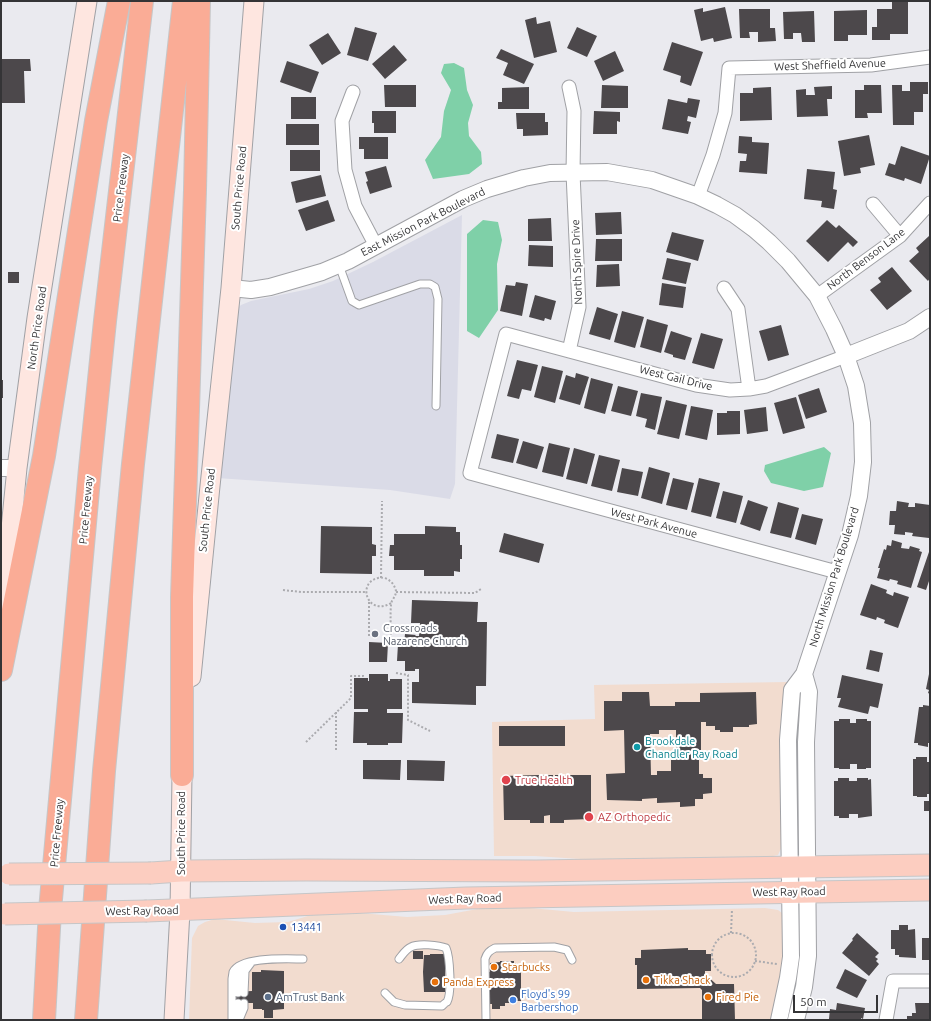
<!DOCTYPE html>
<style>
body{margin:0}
#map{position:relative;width:931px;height:1021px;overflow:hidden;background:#eaeaef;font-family:Ubuntu,sans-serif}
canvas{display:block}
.frame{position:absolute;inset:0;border:2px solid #343436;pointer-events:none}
.scale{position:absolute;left:793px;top:995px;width:85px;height:18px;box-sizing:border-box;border:2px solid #343436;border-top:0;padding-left:5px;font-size:12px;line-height:14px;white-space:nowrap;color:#343436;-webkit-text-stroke:3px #fff;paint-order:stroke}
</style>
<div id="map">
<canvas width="931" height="1021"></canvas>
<div class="frame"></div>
<div class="scale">50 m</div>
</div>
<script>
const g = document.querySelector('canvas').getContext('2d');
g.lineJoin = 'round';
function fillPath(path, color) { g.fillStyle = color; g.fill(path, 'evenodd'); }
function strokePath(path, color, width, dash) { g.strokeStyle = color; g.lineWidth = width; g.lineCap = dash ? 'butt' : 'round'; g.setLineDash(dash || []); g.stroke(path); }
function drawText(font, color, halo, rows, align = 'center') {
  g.font = font + ' Ubuntu,sans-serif'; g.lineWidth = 4; g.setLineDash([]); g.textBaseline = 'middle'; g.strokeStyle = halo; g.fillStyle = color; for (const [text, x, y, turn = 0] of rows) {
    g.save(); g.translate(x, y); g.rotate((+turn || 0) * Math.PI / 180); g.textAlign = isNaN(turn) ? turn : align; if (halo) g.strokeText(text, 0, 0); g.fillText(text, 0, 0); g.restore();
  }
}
fillPath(new Path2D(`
 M788,682L781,719L783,844L778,855L769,857L595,860L535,856H494L492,722L595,719L594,685Z
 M520,907L574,912L765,908L778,910L782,913L784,920V936L782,970L772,1020H189L192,938L198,926L205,922L215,919L255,923L288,922L311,915L360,913L407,917L445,915L483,908Z`), '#f2dccf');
fillPath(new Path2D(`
 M462,215L455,484L450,499L390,490L217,478L238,308L241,305L251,301L309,289L333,281L373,262Z`), '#dadbe7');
fillPath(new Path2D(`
 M454,63L464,68L467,90L473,105L468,123L469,136L481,152L482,164L469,174L433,179L425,160L441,137L444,111L451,90L441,73L444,64Z
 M483,220L498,222L502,240L497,264L498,310L479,338L467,331V234Z
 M824,447L831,453L823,487L804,491L771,483L764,471L765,465Z`), '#7fd0a8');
fillPath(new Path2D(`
 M892,1H908V34H890V40H872V27H877V9H892Z
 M725,7L732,38L714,42L713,38L701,41L694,10L703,8V12Z
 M739,9H770V28H775L776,41L758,42V32H749L750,38H740Z
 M867,10V35H848V41H834V11Z
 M814,11L815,42H802L801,33H793V39H784L783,12Z
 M536,17L537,24L550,21L557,52L534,58L525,20Z
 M355,27L377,33L368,61L347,55Z
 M577,27L597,36L587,57L567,48Z
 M328,33L341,53L322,65L309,45Z
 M672,42L703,52L691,86L680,82L681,76L663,70Z
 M394,45L407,60L385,79L372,64Z
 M501,49L534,64L524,84L503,75L508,63L496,58Z
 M615,51L624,71L603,81L594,61Z
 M1,59H30L31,71H24L25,103H1Z
 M287,61L319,72L311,93L280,82Z
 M910,82H928V94H923V112H914V125H893L892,85H902V91H910Z
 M384,85H416V107H385Z
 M602,85L628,86V108H601Z
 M864,85H881L882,113H867L868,118H855V90H864Z
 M832,86V99H827L828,116L797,117L796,90L806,89V95H815L814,87Z
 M529,87V109H498V102H502V88Z
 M771,87L772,120L740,121V93H753V88Z
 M291,97H316V119H291Z
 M688,98L700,100L696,118L688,116L687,121L691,122L688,134L662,129L668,99L687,103Z
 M372,111H396V133H374V123H372Z
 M594,111L620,112V122L617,121V134H593Z
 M516,113H545V122H548V135L523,136V129H517Z
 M286,124H319V145H286Z
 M869,135L875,165L860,168L861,173L844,176L838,141Z
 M739,136L752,137V142L769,143L767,174L739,172L740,161H746L747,154L738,153Z
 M359,137H388V159H364V149H359Z
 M901,146L930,156L921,184L905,178L904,181L885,175L889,163L895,165Z
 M290,150H320V171H290Z
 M386,166L392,187L370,194L366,182L368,181L365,172Z
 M807,169L835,172L833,189L837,190L834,209L821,207L822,201L804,199Z
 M321,175L326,196L296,203L291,182Z
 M328,200L335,221L306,231L298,210Z
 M621,212L622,234L596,235L595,213Z
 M551,218L552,241H528V219Z
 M827,220L836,228L839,225L858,242L853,247L848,242L828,262L806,241Z
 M672,232L704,240L698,261L666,252Z
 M929,236L930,278L928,281L909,261L919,252L916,248Z
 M596,239H622V261H595Z
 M529,245L553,246V267L528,266Z
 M667,258L691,263L686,284L662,279Z
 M619,264L620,286L596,287L597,265Z
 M892,267L912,291L887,310L870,290L881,282L878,278Z
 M8,272H19V283H8Z
 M516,282L528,284L522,316L500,311L506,285L515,286Z
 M662,283L686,287L683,308L659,305Z
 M535,295L556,301L551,320L545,318L544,321L529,317Z
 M597,307L618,314L610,340L589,334Z
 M622,311L644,317L635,348L614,342Z
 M647,319L668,325L661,353L640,347Z
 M781,325L789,355L768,361L759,331Z
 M671,331L692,338L685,360L673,357V355L664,352Z
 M701,333L723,339L714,369L692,363Z
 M517,360L538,365L531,391L522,389L519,399L507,396Z
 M542,366L563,371L555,403L534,397Z
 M576,373L589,377L580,405L559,399L566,375L575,378Z
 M591,378L613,384L605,414L584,408Z
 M1,380H3V398H1Z
 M618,386L638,391L631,416L611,411Z
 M819,388L827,412L806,419L798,395Z
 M641,393L662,397L655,430L645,427L647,419L636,416Z
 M796,397L805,428L783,434L774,403Z
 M666,400L687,405L679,439L657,434Z
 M691,406L713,410L707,440L685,435Z
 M766,407L768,431L747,434L744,410Z
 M727,411H740V434L717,435V413H727Z
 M497,434L519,439L513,463L491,458Z
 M523,441L544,447L537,469L516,463Z
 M549,443L570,448L563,477L542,472Z
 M574,448L595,454L587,484L566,479Z
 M599,455L620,460L612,491L591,486Z
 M649,467L670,473L662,504L641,498Z
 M622,468L643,472L638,496L617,492Z
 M673,478L694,483L687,510L666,505Z
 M699,478L720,483L711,517L691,512Z
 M723,491L743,496L736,523L716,518Z
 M748,500L768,507L760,531L740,524Z
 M897,501L909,503L908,507H915V503L930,505L929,538L912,536L913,533L905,532V535L894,534L895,525H889L890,511H896Z
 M778,502L799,508L791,538L770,533Z
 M802,514L823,519L816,545L795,539Z
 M321,526L372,527V544L376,545V556H372V574L320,573Z
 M425,526L456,527V532H460V545H462V559H460V572L454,571V576H424V570H394V556H389L390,545H394V534H425Z
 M504,533L544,544L539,563L499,552Z
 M892,540L902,543L901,548L909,549L910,546L920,549L919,551L922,552L911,588L897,584L898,581L890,579L889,581L877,578L880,568H878L884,549L886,550L887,545L891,546Z
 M930,549V578L926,590L917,587Z
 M871,584L887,590L886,593L893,596L894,592L909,597L898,628L884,623L885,620L877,617L876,620L860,615Z
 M412,600L478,602L477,622H487L486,686H476V705L412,703V682H419V669H415V671H405V661H397L398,644H404L405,634L416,635L415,636H419L420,623H411Z
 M369,642L388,643L387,662H369Z
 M870,650L883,653L879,672L866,669Z
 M369,674H388V681H390V679H402V709H387V713H403L402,743H388V745H367V743H353L354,712H368V709H354V678H368V681H369Z
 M929,674L930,675V694L928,693L929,690L926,689Z
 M842,675L883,684L878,708L870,706L868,714L838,707L841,698H837Z
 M622,692H649L650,706H675V702H700V693L756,692L757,724L749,725V727H733V732H720V730H715V726H706V722H701V760H699V774H703V778H712V793L703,794V799H695V806L680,807V802L657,803V798L642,799V801L607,800L606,774L625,773L624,730L604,731V701H622ZM659,730H676V760H671V771H657V775H651L650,734H659Z
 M923,705L930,706V743H928V747L918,745V743H914L919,707H923Z
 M839,719H850V723H856V719H867V721H871V768H866V769H857V764H850V769H839V768H834V721H839Z
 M499,726H565V746H499Z
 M916,757H927V762H930V794H927V797H917V796H913V759H916Z
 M363,760H401L400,780L363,779Z
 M407,760L445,761L444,781L407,780Z
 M539,775H553V783H555V775H591V819L564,820V823H550V815L544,816V823H530V820H504L503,776Z
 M838,778H849V781H857V778H868V780L871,779L872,816L858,818V814H849V818H839V816H834V781H838Z
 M924,801H930V811H924Z
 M899,925H908V930L915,929L916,958L899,957V955H895V949H891V930H899Z
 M857,933L879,953L875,957L878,959L876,961L879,964L869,976L842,953L853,940L852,939Z
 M922,938H930V960H922Z
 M688,948V950H706V954H711V971H705V974L716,984H734L735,1020H702V990L700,988L637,989V965H635V958H641V950Z
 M413,951H423V959H413Z
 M430,954H444L445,955V961L447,964V967L445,969V992H424L423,972L424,955H430Z
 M500,961H514V963H516V964H521V1001H516V1003H505V1006H500V1009H492V1004H490L489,991L490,980H488V972H490V963L500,962Z
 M845,969L867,980L857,998L836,988Z
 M261,970L284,971V1009L273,1010V1018H264V1010H262V1009H253V1003H235V992L252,991V972H261Z
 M837,1003L865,1008L863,1019L861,1018V1020L829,1019L830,1009L836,1010Z
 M915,1003H930V1020H907V1016H912V1013H916Z`), '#4c484b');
const service = new Path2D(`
 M339,265L352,301L359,305L420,284H430L435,287L438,299L436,406
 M238,993V973L243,967
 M244,993L245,971L251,963
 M385,993L394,1002L405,1005L442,1006C443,1005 446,1002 447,1002C452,993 450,957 446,948C439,945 418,943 411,947C406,949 403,954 399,959
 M232,1020V979C232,978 233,973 233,972C241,956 288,959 303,959
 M236,1020L238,1003
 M239,1020L244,1008V1003
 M486,1020L485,959C487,953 489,951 495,948L554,947L567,950L572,960`);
const minor = new Path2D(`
 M353,92L342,121L345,170L355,206L376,246
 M698,196L713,155L725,113L729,68L871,65L930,57
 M873,204L900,236
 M724,288L738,309L749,389
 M817,296L900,236L930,203
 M569,351L579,307L573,173L574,111L569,87
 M837,572L470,473L506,334L696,385L730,390L749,389L766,386L846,356
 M886,1020L893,981H930`);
const tertiary = new Path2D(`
 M231,288L251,290L270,287L322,272L348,261L463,199L487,189L524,178L550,173L607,172L652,180L698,196L717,205L735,215L754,229L769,242L788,261L817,296L834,329L846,356L856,386L862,423L863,462L859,496L850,535L804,674L792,690L788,740L791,957L788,978L779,1020
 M846,356L909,331L930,317
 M1,468H17
 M796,1020L804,987L808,956L806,742L809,692L804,674`);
const secondary = new Path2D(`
 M3,620L6,579L17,468L37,318L87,1
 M191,677L210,486L231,288L254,1
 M174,1020L180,911L182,775L183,760`);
const primary = new Path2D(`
 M151,873L181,871L306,870L536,871L930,865
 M147,911L466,898L930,890`);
const motorway = new Path2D(`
 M1,670L44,456L96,121L119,1
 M182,775V597L195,190L199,1
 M44,1020L50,910L90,468L105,321L142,1
 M86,1020L104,771L133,464L184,1`);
strokePath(service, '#a0a1a5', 9);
strokePath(minor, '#a0a1a5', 15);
strokePath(tertiary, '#a0a1a5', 18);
strokePath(secondary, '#a0a1a5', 21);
strokePath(primary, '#c6c6c7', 23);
strokePath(motorway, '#c6c6c7', 24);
strokePath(new Path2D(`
 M381,578L382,501
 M283,590L301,592H366
 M396,592L475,593L481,589
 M391,603C368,617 356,583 378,578C382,577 387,578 390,581C393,583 395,587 396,591C396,597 391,600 391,605C390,616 391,627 391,637
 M369,636V601
 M396,673L408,675V720L430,731
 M336,712V751
 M306,742L351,698V676H363V673
 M731,933L732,909
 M712 955a22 22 0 1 1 44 0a22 22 0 1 1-44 0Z
 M755,961L777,964`), '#ababaf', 2, [2, 2]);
strokePath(service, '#fff', 7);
strokePath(minor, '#fff', 13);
strokePath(tertiary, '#fff', 16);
strokePath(secondary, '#fee6e0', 19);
strokePath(primary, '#fccdc0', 21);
strokePath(motorway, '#faac96', 22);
const primaryBridge = new Path2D(`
 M9,874L151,873
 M5,914L147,911`);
strokePath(primaryBridge, '#c6c6c7', 23, []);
strokePath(primaryBridge, '#fccdc0', 21);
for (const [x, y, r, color] of [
 [375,634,4,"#6b7280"],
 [637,747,4,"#0f9aa8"],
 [506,780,5,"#e0444e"],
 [589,817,5,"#e0444e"],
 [283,927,4,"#1a4fb4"],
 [494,967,4,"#e8710a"],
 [646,980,4,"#e8710a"],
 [435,982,4,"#e8710a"],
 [268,997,4,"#5c6f8a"],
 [708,997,4,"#e8710a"],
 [513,1000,4,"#3f7fe0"]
]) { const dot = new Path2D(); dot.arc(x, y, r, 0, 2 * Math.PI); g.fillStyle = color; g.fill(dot); strokePath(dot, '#fff', 1.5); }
drawText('11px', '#343436', '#fff', [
 ["West Sheffield Avenue",830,65,-2],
 ["Price Freeway",121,188,-83],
 ["South Price Road",239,188,-85],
 ["East Mission Park Boulevard",423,222,-27],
 ["North Benson Lane",866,259,-37],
 ["North Spire Drive",577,262,-92],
 ["North Price Road",37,328,-82],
 ["West Gail Drive",676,378,14],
 ["Price Freeway",86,510,-85],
 ["South Price Road",207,510,-84],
 ["West Park Avenue",654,523,15],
 ["North Mission Park Boulevard",834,577,-73],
 ["Price Freeway",57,833,-85],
 ["South Price Road",181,833,-90],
 ["West Ray Road",789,892,-1],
 ["West Ray Road",465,899,-2],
 ["West Ray Road",142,911,-1]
]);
drawText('11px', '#5b616d', '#fff', [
 ["Crossroads",383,628],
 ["Nazarene Church",383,641]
], 'left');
drawText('11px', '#0d838f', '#fff', [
 ["Brookdale",645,741],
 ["Chandler Ray Road",645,754]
], 'left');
drawText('11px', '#be3a42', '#fff', [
 ["True Health",515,780],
 ["AZ Orthopedic",598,817]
], 'left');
drawText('11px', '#164399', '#fff', [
 ["13441",291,927]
], 'left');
drawText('11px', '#c56008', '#fff', [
 ["Starbucks",502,967],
 ["Tikka Shack",654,980],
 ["Panda Express",443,982],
 ["Fired Pie",716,997]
], 'left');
drawText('11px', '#366cbe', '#fff', [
 ["Floyd's 99",521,994],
 ["Barbershop",521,1007]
], 'left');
drawText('11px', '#4e5e75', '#fff', [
 ["AmTrust Bank",276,997]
], 'left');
</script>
